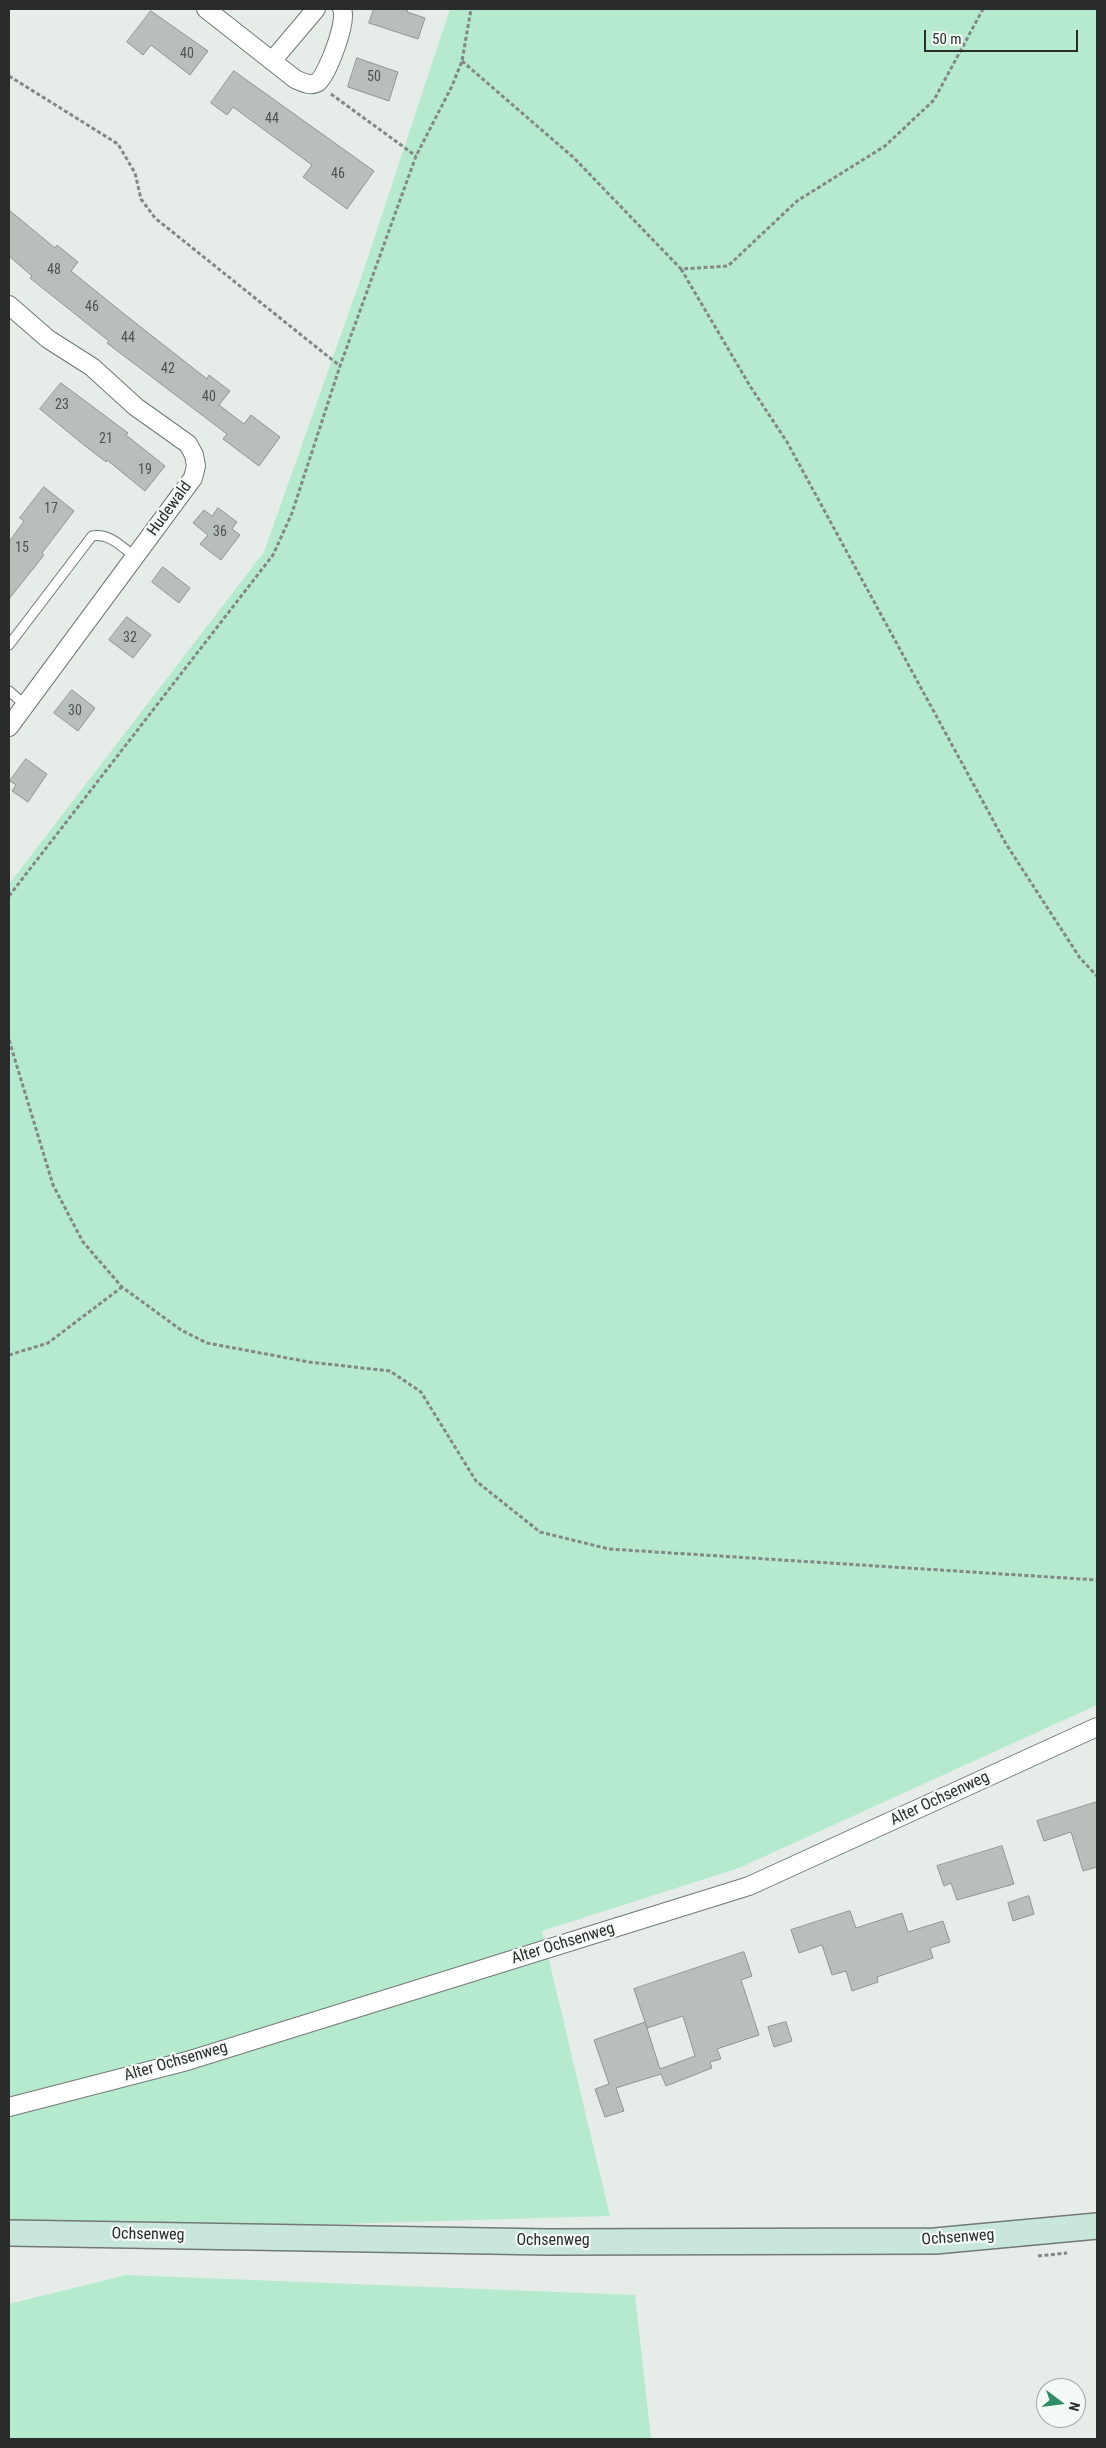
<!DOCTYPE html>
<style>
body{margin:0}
#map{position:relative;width:1106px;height:2448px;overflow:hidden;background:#e6ede9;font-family:"Roboto Condensed",sans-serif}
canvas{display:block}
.frame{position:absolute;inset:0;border:10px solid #2a2c2b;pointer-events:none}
.north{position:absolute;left:1036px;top:2378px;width:50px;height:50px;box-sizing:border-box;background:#f3faf6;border:1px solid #a3a8a5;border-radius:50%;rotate:105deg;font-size:14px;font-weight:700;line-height:20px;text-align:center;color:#2a2c2b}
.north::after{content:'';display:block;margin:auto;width:18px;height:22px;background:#2e8e67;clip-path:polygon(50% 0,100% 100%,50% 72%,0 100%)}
.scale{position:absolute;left:924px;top:30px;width:154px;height:22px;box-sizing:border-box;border:2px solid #2a2c2b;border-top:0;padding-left:6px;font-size:15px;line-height:18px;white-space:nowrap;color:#2a2c2b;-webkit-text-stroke:4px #f3faf6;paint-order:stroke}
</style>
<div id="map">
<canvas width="1106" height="2448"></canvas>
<div class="frame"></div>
<div class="north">N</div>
<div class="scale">50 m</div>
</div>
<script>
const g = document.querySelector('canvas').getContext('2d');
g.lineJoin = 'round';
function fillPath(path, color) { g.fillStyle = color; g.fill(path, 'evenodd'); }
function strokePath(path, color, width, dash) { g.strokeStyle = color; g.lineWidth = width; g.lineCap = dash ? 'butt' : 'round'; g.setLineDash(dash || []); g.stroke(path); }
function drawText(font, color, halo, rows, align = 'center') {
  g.font = font + ' "Roboto Condensed",sans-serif'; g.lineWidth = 4.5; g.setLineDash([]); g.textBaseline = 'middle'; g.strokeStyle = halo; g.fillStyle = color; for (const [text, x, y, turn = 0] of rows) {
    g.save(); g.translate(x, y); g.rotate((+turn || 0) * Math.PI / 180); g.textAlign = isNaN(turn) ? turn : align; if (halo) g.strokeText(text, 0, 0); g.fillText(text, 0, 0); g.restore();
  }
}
fillPath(new Path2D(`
 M450,9H1097V1705L739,1868L542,1931L610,2216L308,2225L9,2222V884L264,552L362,275Z
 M126,2275L635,2295L651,2439H9V2304Z`), '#b6eacf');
const building = new Path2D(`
 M374,9H408L407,12L425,18L418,39L369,23Z
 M151,11L208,51L190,75L151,45L143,55L127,42Z
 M357,58L398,72L389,101L348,87Z
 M234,71L374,171L347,209L303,177L312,165L233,107L227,115L211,103Z
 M9,210L55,248L57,245L78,262L71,271L128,317L207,379L209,375L230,391L219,405L244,424L251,415L280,437L259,466L223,439L227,434L128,359L107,343L109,341L30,278L32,276L9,256Z
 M61,383L128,433L126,435L165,466L145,491L107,460L106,462L84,445L40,409Z
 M44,487L74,511L42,553L44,555L9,599V542L24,521L20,518Z
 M218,508L237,522L232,529L240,535L221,560L200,544L208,535L193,523L204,510L212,516Z
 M163,567L190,588L179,603L152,582Z
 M127,617L151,635L133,658L109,640Z
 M72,690L95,708L78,731L54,713Z
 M26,759L47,774L28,802L12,791L16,785L10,781Z
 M1097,1802V1867L1083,1871L1071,1832L1044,1841L1037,1821Z
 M1002,1846L1014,1884L957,1900L951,1883L944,1886L937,1866Z
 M1029,1896L1034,1914L1013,1921L1008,1903Z
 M850,1911L856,1928L902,1913L908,1932L943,1921L950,1942L930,1948L933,1958L877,1977L878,1982L852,1991L846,1971L832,1975L822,1945L799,1953L791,1930Z
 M744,1952L752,1976L741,1980L759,2035L717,2049L721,2059L710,2062L712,2068L666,2086L661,2074L616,2088L624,2111L605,2117L595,2089L609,2084L594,2040L645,2022L660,2069L695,2056L683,2016L647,2028L634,1989Z
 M786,2022L792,2041L774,2047L768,2027Z`);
fillPath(building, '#b8bfbb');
strokePath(building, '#8f9592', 1);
const lane = new Path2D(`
 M9,645L92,536C110,533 122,547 135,557
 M9,691L25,705`);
const street = new Path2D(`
 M206,9L295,79C302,82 311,87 318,82C328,73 348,20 342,9
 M272,61L316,9
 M9,305L48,339L92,367L136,407L188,444L194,455L196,466L193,478L9,727
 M9,2107L187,2061L749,1886L1097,1727`);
const secondary = new Path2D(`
 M9,2233L549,2242L935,2241L1097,2226`);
strokePath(lane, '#727875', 11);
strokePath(street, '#727875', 20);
strokePath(secondary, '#727875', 28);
strokePath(new Path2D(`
 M462,61L574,158L681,269L728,266L797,201L885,146L934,100L983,9
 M9,76L118,144L135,173L141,199L155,218L340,366
 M331,94L416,156
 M681,269L750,386L787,442L1006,844L1080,958L1097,976
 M9,896L273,555L292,513L340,366L416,156L452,86L462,61L471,9
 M9,1040L53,1185L83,1242L122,1287L181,1330L207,1343L309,1362L390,1371L421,1392L476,1481L540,1532L609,1549L1097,1580
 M9,1355L48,1343L122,1287
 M1038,2256L1067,2253`), '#838785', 3, [4, 2.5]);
strokePath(lane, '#fff', 9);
strokePath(street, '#fff', 18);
strokePath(secondary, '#c9e6da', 25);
drawText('14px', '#4e514f', null, [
 ["40",187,54],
 ["50",374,77],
 ["44",272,119],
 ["46",338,174],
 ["48",54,270],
 ["46",92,307],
 ["44",128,338],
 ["42",168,369],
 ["40",209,397],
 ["23",62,405],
 ["21",106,439],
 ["19",145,470],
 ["17",51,509],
 ["36",220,532],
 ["15",22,548],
 ["32",130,638],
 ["30",75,711]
]);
drawText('16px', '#2a2c2b', '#f3faf6', [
 ["Hudewald",170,509,-54],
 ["Alter Ochsenweg",940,1799,-25],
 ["Alter Ochsenweg",563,1944,-17],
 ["Alter Ochsenweg",176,2062,-16],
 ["Ochsenweg",148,2235,1],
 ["Ochsenweg",958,2238,-4],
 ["Ochsenweg",553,2241]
]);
</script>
